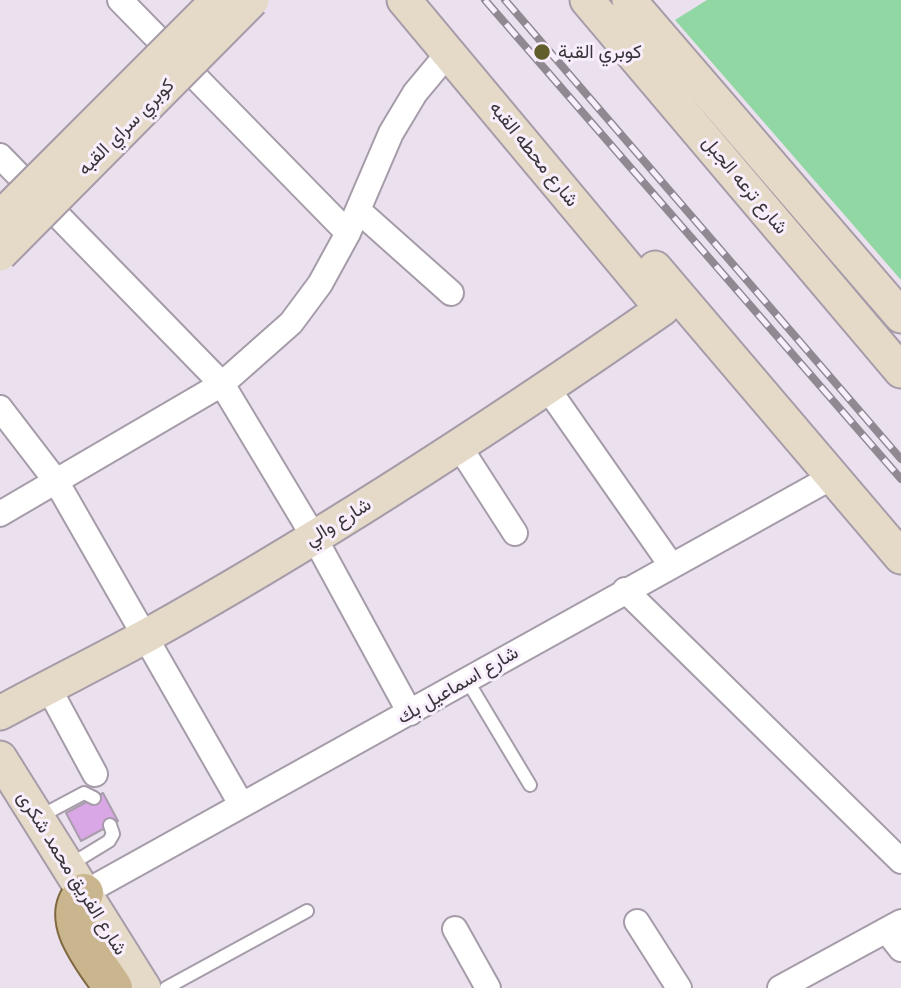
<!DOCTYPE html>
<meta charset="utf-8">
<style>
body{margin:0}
canvas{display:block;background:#ebe1ee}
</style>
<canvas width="901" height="988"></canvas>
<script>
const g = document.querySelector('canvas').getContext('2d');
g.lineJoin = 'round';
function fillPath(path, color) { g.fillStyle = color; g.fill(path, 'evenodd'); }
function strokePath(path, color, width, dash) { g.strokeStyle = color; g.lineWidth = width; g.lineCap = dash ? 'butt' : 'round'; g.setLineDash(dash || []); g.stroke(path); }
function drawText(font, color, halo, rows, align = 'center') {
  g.font = font + ' "Playfair Display",Vazirmatn,serif'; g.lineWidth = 6; g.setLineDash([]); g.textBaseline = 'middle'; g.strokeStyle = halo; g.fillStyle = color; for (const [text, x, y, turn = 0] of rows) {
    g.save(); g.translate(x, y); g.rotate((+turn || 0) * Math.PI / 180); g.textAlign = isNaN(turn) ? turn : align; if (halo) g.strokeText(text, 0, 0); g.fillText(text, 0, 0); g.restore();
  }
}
fillPath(new Path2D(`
 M707,0H901V280L675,20Z`), '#91d7a3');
const building = new Path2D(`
 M103,793L118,821L81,841L66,813Z`);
fillPath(building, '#d9a7e6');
strokePath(building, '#a89eab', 2);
const lane = new Path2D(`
 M467,680L530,785
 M39,817L84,793L94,798
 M68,866L109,841L113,834L110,825
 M166,988L307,911`);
const street = new Path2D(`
 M120,0L348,233
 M0,156L222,384L314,537L410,713
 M359,211L451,293
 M548,389L671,565
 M0,408L56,481L241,804
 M459,446L515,533
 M0,514L222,384L291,323L320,284L348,233L391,133L415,93L450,51
 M625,590L901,861
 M48,687L95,774
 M84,893L832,477
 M637,922L679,988
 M455,929L488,988
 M886,930L901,949
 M780,988L901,922`);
const secondary = new Path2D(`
 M587,0L901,371
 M629,0L901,316
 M655,268L901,557
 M0,713C48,687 98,662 146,636C324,537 495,425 662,309L404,0
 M0,758L144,988`);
const primary = new Path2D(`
 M84,893C58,921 97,962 113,988`);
strokePath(lane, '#a69ca9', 16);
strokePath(street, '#a69ca9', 28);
strokePath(secondary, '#a69ca9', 37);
strokePath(primary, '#806940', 42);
strokePath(lane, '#fff', 12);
strokePath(street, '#fff', 24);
strokePath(secondary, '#e5dac7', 33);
strokePath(primary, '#cab68e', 38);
const rail = new Path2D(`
 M485,0L901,479
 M505,0L901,459`);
strokePath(rail, '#908992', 8);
strokePath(rail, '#f9eefc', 5, [16]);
const secondaryBridge = new Path2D(`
 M0,218L218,0
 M0,254L252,0`);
strokePath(secondaryBridge, '#a69ca9', 37, []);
strokePath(secondaryBridge, '#e5dac7', 33);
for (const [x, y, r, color] of [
 [542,52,9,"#625e2b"]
]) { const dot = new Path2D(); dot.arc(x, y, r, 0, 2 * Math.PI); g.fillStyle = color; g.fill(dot); strokePath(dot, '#f9eefc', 2.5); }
drawText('19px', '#39353a', '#f9eefc', [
 ["كوبري القبة",558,52]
], 'left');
drawText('19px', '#39353a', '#f9eefc', [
 ["كوبري سراي القبه",126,127,-45],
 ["شارع محطه القبه",534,154,51],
 ["شارع ترعه الجبل",745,185,50],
 ["شارع والي",338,522,-32],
 ["شارع اسماعيل بك",458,685,-30],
 ["شارع الفريق محمد شكرى",72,873,58]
]);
</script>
